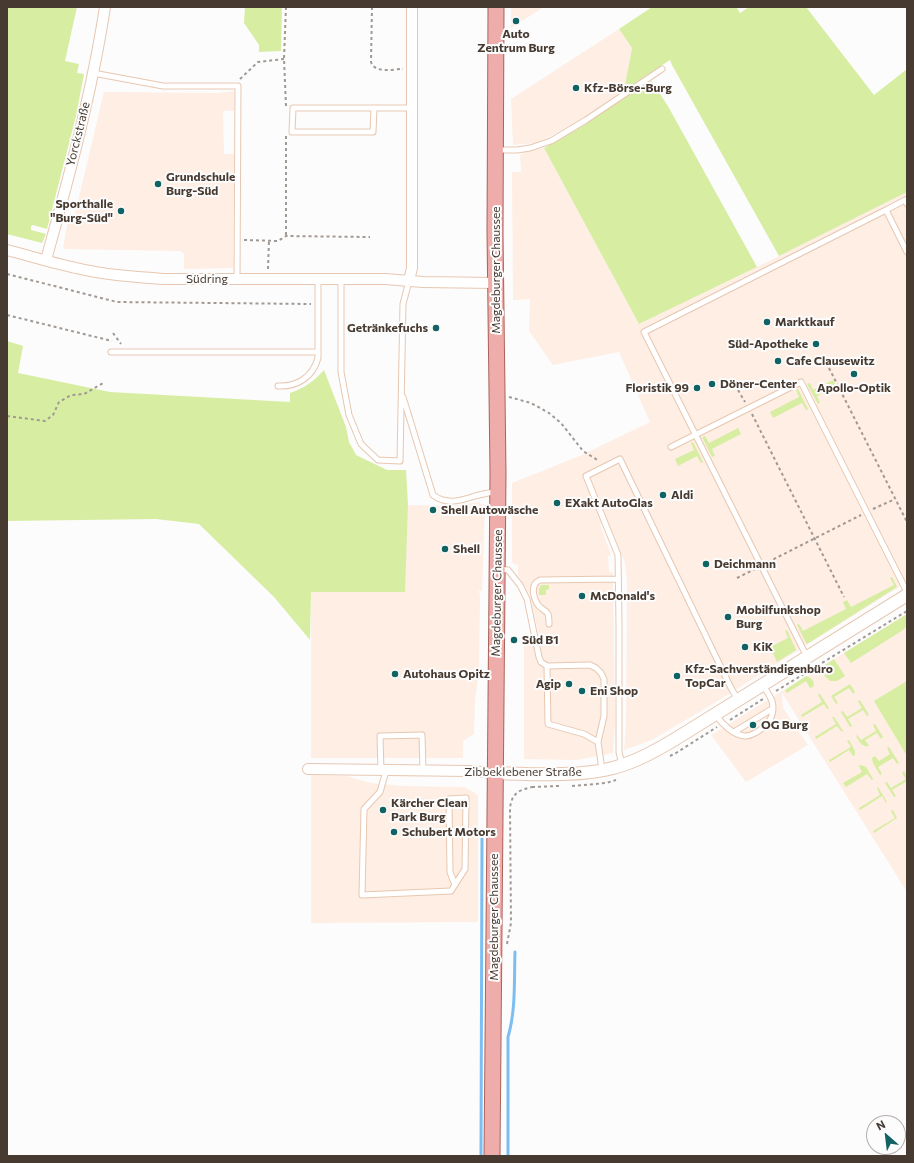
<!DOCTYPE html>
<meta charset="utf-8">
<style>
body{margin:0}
#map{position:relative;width:914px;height:1163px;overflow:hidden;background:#fcfcfc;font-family:Commissioner,sans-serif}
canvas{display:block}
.frame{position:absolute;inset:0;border:8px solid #473a31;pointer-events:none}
.north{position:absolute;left:866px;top:1115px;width:40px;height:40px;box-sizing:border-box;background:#fcfcfc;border:1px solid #b4aeab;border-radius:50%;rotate:332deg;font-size:11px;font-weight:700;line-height:16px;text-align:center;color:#473a31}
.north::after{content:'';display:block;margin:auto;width:14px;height:18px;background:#116263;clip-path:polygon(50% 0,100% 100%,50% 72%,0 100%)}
</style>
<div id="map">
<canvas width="914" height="1163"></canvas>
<div class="frame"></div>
<div class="north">N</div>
</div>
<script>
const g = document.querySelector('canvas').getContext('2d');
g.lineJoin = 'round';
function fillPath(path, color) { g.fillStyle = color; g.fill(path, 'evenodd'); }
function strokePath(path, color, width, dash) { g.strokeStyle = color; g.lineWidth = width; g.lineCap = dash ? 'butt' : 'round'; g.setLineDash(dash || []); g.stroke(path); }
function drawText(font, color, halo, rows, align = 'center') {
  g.font = font + ' Commissioner,sans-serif'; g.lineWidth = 4; g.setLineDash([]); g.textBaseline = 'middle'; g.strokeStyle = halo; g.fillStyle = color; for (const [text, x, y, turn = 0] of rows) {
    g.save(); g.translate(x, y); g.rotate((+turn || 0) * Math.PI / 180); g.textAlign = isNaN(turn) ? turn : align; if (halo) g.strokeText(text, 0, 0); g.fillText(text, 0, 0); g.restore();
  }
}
fillPath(new Path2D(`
 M511,7H544L511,28Z
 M619,29L632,48L624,90L580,120L551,136L536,143L513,145L511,99Z
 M234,91V111H223L224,154H234L233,268L184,269V254L181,251L63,249L69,214H75L104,92L218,93Z
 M544,148L639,324L757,267L907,192V582L716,702L652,740L624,750L626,725L627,583L625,563L609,524H600L611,555L608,556L609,572H613L615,723L613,753L576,760L524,759V645L541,644L530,595L518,575V565L512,563V483L582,455L650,422L619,352L553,365L529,331L530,299L513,300L512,172H521L520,155L525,152Z
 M479,502L485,507L482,591H478L480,594L479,670L475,701L474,734L463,741V758H311V592H404L408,505L450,506Z
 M907,614V892L782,693L783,708L808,745L746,782L711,735Z
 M311,775L346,776L371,783L403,786L464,787L475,793L478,796V922L311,923Z`), '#feeee4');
fillPath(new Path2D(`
 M7,7H77L65,61L79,64L77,73L84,74L76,116L47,229L33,225L31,226V230L46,234L42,243L7,234Z
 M245,7H282L281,51L259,52V45L244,23Z
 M652,7H736L740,13L749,7H806L874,95L907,69V192L779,256L672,65L670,60L624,90L632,48L619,29Z
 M652,81L669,108L757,267L639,324L544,148L584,125L645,84Z
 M7,341L23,346L18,373L110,392L290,402V393C305,388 314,381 324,370L346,427L349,442L356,455L387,470H406L408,505L405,592H311L310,640L274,597L199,524L156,519L7,521Z
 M833,380L836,386L817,396L820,403L818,404L807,384L810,383L813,390Z
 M798,389L808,409L806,410L802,403L773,418L770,412L799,397L796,390Z
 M738,428L741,434L712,449L715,456L712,457L702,437L705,436L709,443Z
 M693,442L703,462L701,463L697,456L678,466L675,459L694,450L691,443Z
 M892,577L897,587L807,644L806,643L797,625L799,624L803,631L846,609L843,602L847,600L851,607L894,585L890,578Z
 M541,585H549V589L546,590V595H539V589Z
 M907,614V626L903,630L851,663L844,653Z
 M787,630L796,650L777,662L770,647L788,638L785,631Z
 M834,659L845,676L837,681H830L823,674L822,667Z
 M806,676L812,679L814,684L813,687L810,688L806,681L787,693L785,690Z
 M907,681V749L906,750L907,756L874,701Z
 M850,684L855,692L853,694L849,688L834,697L838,703L836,704L831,696Z
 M820,694L829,708L827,709L824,704L802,717L801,715L822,702L818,695Z
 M860,700L869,715L867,716L863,710L848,719L852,726L850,727L841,712L843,711L847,717L862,708L858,702Z
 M832,717H834L843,731L842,732L837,726L816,739L815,737L836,724Z
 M875,724L883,737L881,739L877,733L865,740L869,746C862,748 859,741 856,736L857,735L861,740L876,731L873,725Z
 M849,740L855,751V755L853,756L849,750L830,762L829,760L851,747L847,741Z
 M889,747L899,763L897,764L893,758L878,767L882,774L880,775L873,763L872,758L875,756L879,761L890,754L887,748Z
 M861,765L866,767L873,779L872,780L867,774L846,787L843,783L862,772L859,766Z
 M904,771L907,776V781L892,790L896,796L894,797L885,783L887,782L891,788L906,779L902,773Z
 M878,787L887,802L886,803L882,796L860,810L859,808L880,795L877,788Z
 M893,810L897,818L874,833L873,831L895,818L891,811Z`), '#d7eda2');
strokePath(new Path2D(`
 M481,1156L482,835
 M508,1156V1037C516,1010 514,980 515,952`), '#7cbef2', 3);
const service = new Path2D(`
 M93,73L163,86H238L237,279
 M374,108L373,132H292L293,108H412
 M497,150H517L530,148L551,141L586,120L662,69
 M886,210L905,200L907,204
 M341,279V372L349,415L361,444L378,460L400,461L403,304L409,281
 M111,352H318
 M278,386C297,387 313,377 318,358V278
 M403,397L433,495C446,505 460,501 475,496C482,494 490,493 497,491
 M671,447L801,382L907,592
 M498,569L508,570L520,585L527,599L539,657L541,662L547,666L590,665L596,668L601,673L604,679V716L598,742
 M549,624C549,621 549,617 548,614C546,610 541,609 538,605C533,597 530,584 540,580L618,579
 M807,657L644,332L886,210L907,252
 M547,666L548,724L584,734L598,742L602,770
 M716,715C722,724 733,735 745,736C750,736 753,734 757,732C768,725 776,716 772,701C770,696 766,690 763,685
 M734,732L772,709
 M622,765L619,752V624L618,555L586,476L620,459L731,688L738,700
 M381,771L380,736L422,735L423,771
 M386,771L380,792L364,809L362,895L451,891L465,869L466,798L449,799L450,872L455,885`);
const minor = new Path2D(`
 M7,250C30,256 53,263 76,268C105,275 135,277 164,279H385L423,282L495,283
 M46,260C69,177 92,92 105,7
 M409,281L412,268V7
 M308,769L470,771L495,773`);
const tertiary = new Path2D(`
 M495,773C530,774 580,777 613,768C636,762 657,750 677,738L907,595`);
const primary = new Path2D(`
 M492,1156L498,473L495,233L496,7`);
strokePath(service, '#e7c7b1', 7);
strokePath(minor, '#e7c7b1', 12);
strokePath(tertiary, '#e7c7b1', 14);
strokePath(primary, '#ac625b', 17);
strokePath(new Path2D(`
 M372,7L371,62C375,74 393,69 403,69
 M240,79L258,62L284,59
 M286,106L284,59L286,7
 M286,136V236
 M244,240L278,241L286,236L370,237
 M268,269L269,240
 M7,274L117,302L311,304
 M7,315L112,341
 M113,333L121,344
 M829,368L907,522
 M738,390L745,402
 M509,397L531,403L549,413L561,423L583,451L599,461
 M752,414L844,597
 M7,416L45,421L53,415L59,402L71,395L84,394L103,383
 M873,509L895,499
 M768,562L861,515
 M737,578L755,569
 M776,691L907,611
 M730,720L763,699
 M670,756L676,753L717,727
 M572,786L606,783L616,780
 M532,787L559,786
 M507,944L511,923L510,808C512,792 520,790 532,787`), '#a09994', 2, [3, 3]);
strokePath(service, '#fff', 5);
strokePath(minor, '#fff', 10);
strokePath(tertiary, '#fff', 12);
strokePath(primary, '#eeadaa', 15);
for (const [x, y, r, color] of [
 [516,21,4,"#116263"],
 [576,88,4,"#116263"],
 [158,184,4,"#116263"],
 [121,211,4,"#116263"],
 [767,322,4,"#116263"],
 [436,328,4,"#116263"],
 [816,344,4,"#116263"],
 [778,361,4,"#116263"],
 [854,374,4,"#116263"],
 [712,384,4,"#116263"],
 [697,388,4,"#116263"],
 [663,495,4,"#116263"],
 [557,503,4,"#116263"],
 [433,510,4,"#116263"],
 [445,549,4,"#116263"],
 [706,564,4,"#116263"],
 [582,596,4,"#116263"],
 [728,617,4,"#116263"],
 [514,640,4,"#116263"],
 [745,647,4,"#116263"],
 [395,674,4,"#116263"],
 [677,676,4,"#116263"],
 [569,684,4,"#116263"],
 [582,691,4,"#116263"],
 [753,725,4,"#116263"],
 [383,810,4,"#116263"],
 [394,832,4,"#116263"]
]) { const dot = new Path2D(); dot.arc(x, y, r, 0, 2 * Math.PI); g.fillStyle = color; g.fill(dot); strokePath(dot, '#fcfcfc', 1.5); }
drawText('bold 12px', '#473a31', '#fcfcfc', [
 ["Auto",516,34,"center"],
 ["Zentrum Burg",516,48,"center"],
 ["Kfz-Börse-Burg",584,88],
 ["Grundschule",166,177],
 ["Burg-Süd",166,191],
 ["Sporthalle",113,204,"right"],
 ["\"Burg-Süd\"",113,218,"right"],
 ["Marktkauf",775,322],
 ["Getränkefuchs",428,328,"right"],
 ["Süd-Apotheke",808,344,"right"],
 ["Cafe Clausewitz",786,361],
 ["Döner-Center",720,384],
 ["Floristik 99",689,388,"right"],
 ["Apollo-Optik",854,388,"center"],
 ["Aldi",671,495],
 ["EXakt AutoGlas",565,503],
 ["Shell Autowäsche",441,510],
 ["Shell",453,549],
 ["Deichmann",714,564],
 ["McDonald's",590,596],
 ["Mobilfunkshop",736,610],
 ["Burg",736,624],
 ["Süd B1",522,640],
 ["KiK",753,647],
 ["Kfz-Sachverständigenbüro",685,669],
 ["TopCar",685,683],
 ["Autohaus Opitz",403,674],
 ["Agip",561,684,"right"],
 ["Eni Shop",590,691],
 ["OG Burg",761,725],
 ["Kärcher Clean",391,803],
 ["Park Burg",391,817],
 ["Schubert Motors",402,832]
], 'left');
drawText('12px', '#473a31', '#fcfcfc', [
 ["Yorckstraße",78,134,-76],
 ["Magdeburger Chaussee",496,270,-90],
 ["Südring",207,279],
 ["Magdeburger Chaussee",497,593,-89],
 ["Zibbeklebener Straße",523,772],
 ["Magdeburger Chaussee",494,917,-90]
]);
</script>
